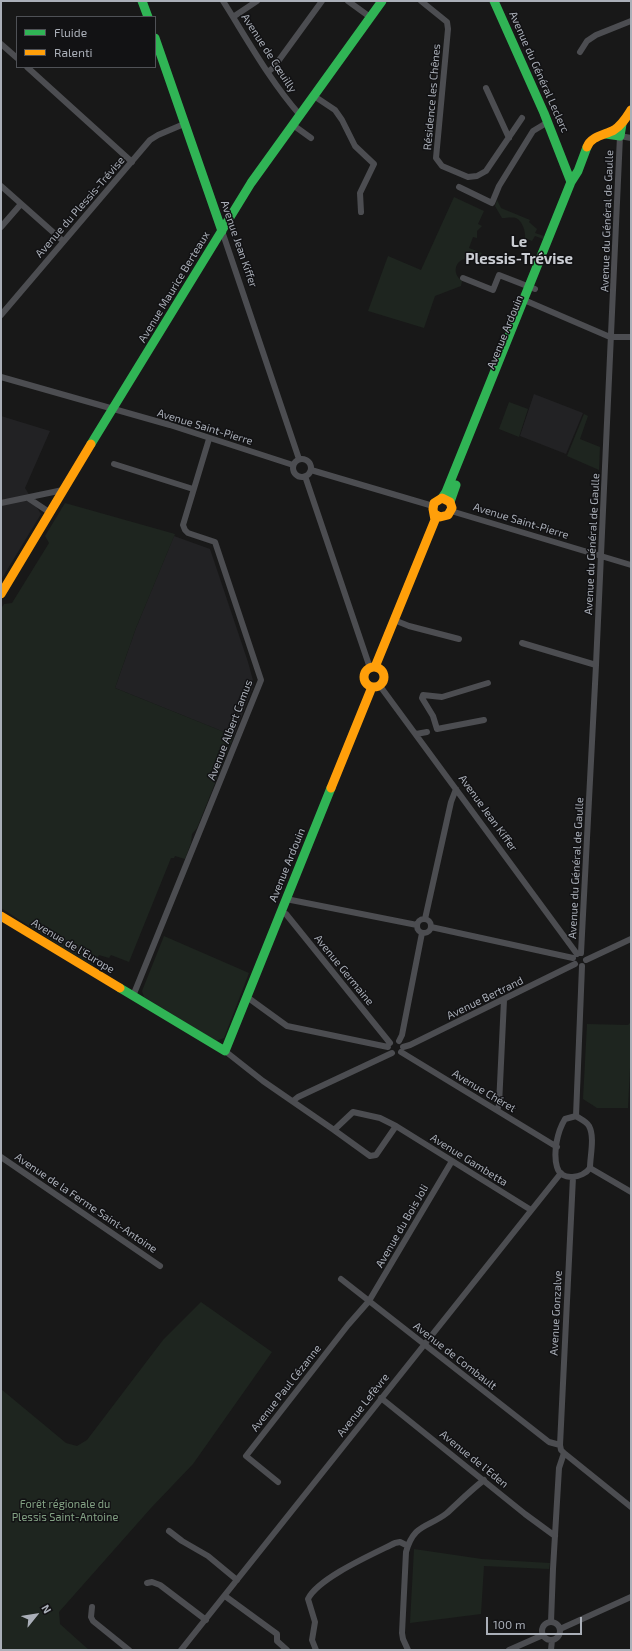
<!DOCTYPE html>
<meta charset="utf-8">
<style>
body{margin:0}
#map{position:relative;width:632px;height:1651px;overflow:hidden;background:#181818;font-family:"Exo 2",sans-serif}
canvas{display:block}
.frame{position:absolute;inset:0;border:2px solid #aaafb8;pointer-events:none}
.legend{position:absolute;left:16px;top:16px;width:140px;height:52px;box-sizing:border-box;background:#121214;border:1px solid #4f5156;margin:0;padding:5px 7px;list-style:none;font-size:12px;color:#aaafb8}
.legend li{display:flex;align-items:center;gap:8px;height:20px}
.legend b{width:20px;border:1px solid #4f5156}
.north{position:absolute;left:16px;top:1595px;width:40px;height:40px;-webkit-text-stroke:3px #121214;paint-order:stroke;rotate:60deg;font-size:11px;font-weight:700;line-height:16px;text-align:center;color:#aaafb8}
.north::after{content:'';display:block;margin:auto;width:14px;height:18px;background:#aaafb8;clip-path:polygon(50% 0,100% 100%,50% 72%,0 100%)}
.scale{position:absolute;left:486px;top:1617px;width:96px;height:18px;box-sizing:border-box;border:2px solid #aaafb8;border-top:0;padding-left:5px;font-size:12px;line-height:14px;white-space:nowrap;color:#aaafb8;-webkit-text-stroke:3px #121214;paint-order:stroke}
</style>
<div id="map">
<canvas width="632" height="1651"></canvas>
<div class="frame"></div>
<ul class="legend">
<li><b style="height:5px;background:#30b455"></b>Fluide</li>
<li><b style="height:5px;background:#ff9f0a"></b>Ralenti</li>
</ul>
<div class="north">N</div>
<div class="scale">100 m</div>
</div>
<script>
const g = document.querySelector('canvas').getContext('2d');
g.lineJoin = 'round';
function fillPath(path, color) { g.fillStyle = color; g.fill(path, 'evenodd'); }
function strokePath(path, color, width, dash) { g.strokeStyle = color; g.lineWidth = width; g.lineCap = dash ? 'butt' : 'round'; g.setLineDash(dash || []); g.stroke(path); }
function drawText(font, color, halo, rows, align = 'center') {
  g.font = font + ' "Exo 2",sans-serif'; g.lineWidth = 3; g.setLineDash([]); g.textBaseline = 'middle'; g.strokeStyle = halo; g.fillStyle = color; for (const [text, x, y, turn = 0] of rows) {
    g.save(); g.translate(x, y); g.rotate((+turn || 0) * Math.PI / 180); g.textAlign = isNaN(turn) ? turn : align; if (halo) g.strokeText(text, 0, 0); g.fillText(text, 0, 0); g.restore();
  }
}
fillPath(new Path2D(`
 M534,394L583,413L566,454L520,436Z
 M1,416L50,431L25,488L41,514L1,580Z
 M174,536L210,549L248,662L254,684L234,736L115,688L136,628Z`), '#222224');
fillPath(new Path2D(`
 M454,197L484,211L478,224L482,226L477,231V238L473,237L469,248L482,253L478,260C459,252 448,271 462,281L461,286L435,296L424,328L368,311L388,256L421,270Z
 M497,200L501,208L530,220L529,222L537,229L535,233L544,236L543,239L535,236L532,241L525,238C526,232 522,220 516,218C513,217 506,218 502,218L495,206Z
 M509,402L528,409L519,437L499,429Z
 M584,414L588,416L580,439L600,447L599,470L567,456Z
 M65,503L175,534L136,628L115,688L234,736L197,828L192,834L191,843L185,859L175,856L174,858H171L129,962L111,955L109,958L99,955L93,966L60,946L1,908V609L4,604L12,603L49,543L45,536Z
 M164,936L249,973L224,1038L216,1041L144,997L142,991Z
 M631,1015V1048L628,1108H597L583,1099L587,1024L628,1025L631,1022Z
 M201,1302L272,1352L193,1464L151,1508L59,1612L60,1624L89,1650H1V1389L66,1443L77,1446L87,1440L163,1340Z
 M414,1549L482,1559L550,1563L549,1569L484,1566L481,1614L410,1623Z`), '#1e251f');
strokePath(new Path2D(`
 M223,1C247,39 270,81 300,115
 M348,1L370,17
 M421,1L447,22L448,29L436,158L442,166L468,177L477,176L486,171L522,118
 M233,17L257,1
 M1,44L17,58
 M580,52L587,41L596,35L631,21
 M27,67L132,162
 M268,72L274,67L322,1
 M486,88L509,138
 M314,96L335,110L342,120L355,146L374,164L360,193L361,212
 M293,125L311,138
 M1,186L63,241
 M459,187L492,203L499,186L533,131L548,122
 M1,227L21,204
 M222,231L299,459
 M463,278L493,290L499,275L535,289
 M524,300L610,337H631
 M1,315L150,140L158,135L184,124
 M1,377L170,425L293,465
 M293 468a9 9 0 1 1 18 0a9 9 0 1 1-18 0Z
 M114,464L193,489
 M311,470L433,506
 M305,476L370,668
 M28,498L49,512
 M1,503L63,490
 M451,511L631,565
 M399,622L409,626L459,639
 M522,643L596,665
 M380,686L577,954
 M484,720L437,729L433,716L422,698L423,695L442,697L488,683
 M416,734L427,732
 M286,899L417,925
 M281,912L286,914L390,1043
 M425,919L451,802L456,789
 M417 926a7 7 0 1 1 14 0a7 7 0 1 1-14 0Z
 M431,927L573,958
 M581,953L596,665L620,136L631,138
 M586,960L631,939
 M133,996L261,680L215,542L188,533L185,530L183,525L209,439
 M247,997L287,1026L388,1047
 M399,1041L402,1035L422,933
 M403,1047L410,1045L575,964
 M225,1051L263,1081L334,1130
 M401,1052L557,1147
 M293,1101L298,1097L392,1053
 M497,1110L499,1105L504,1000
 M576,1116C580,1119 586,1121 589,1126C595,1137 590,1156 590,1168C583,1178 561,1182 557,1167C553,1153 557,1132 565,1119Z
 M576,1116L582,966
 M396,1126L376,1155L370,1156L334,1130L353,1112L380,1118L396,1126L531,1210
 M1,1157L160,1266
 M590,1168L631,1192
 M573,1177L560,1445L561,1450L564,1453L631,1507
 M341,1279L549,1442L560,1445
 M381,1398L525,1514L555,1536
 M278,1482L246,1456L348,1325L369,1301L452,1161
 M169,1531L182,1541L208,1556L237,1580
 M147,1583L152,1582L160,1585L206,1620
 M225,1596L277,1634V1641L287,1650
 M92,1607L91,1617L93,1621L129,1650
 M542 1631a9 9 0 1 1 18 0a9 9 0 1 1-18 0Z
 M551,1622L553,1569L559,1468L564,1453
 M560,1629L631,1597
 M181,1650L561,1173
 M316,1650L312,1640L315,1622L308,1599C318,1578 373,1554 395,1543L400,1542L408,1546
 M408,1650L403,1639L402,1633L406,1552C414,1523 428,1528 447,1513C459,1502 471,1490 484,1480
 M509,1650L543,1635
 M551,1650L552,1640`), '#4c4d51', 6);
strokePath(new Path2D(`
 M142,1L148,17
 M494,1L544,113L571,182
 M155,38L222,231
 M606,134L620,136L622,124
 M91,444L251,183L382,1
 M442,498L446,492L571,182L578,171L587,147
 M450,502L456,485
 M120,988L225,1051L331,788`), '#30b455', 9);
strokePath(new Path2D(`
 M587,147C591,136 605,135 614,130C622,125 626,118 631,110
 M1,594L91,444
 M364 677a10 10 0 1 1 20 0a10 10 0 1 1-20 0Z
 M375,667L435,520L433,509L434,503L442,498L450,502L452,508L448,515L440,517L435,514
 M331,788L372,687
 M1,916L120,988`), '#ff9f0a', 9);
drawText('11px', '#aaafb8', '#121214', [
 ["Avenue de Cœuilly",269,53,57],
 ["Avenue du Général Leclerc",539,72,66],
 ["Résidence les Chênes",432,97,-85],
 ["Avenue du Plessis-Trévise",80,207,-49],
 ["Avenue du Général de Gaulle",607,221,-88],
 ["Avenue Jean Kiffer",239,244,71],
 ["Avenue Maurice Berteaux",174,287,-59],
 ["Avenue Ardouin",505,332,-68],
 ["Avenue Saint-Pierre",205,427,17],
 ["Avenue Saint-Pierre",521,521,17],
 ["Avenue du Général de Gaulle",592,544,-87],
 ["Avenue Albert Camus",230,730,-69],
 ["Avenue Jean Kiffer",488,813,54],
 ["Avenue Ardouin",287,865,-68],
 ["Avenue du Général de Gaulle",576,868,-87],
 ["Avenue de l'Europe",73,946,31],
 ["Avenue Germaine",344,970,51],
 ["Avenue Bertrand",485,998,-26],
 ["Avenue Chéret",484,1091,31],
 ["Avenue Gambetta",469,1160,32],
 ["Avenue de la Ferme Saint-Antoine",86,1203,34],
 ["Avenue du Bois Joli",402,1226,-60],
 ["Avenue Gonzalve",556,1313,-87],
 ["Avenue de Combault",455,1356,38],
 ["Avenue Paul Cézanne",286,1388,-52],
 ["Avenue Lefèvre",363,1405,-52],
 ["Avenue de l'Eden",474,1459,39]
]);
drawText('11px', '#83a284', '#121214', [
 ["Forêt régionale du",65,1504],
 ["Plessis Saint-Antoine",65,1517]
]);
drawText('bold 15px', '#cbced4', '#121214', [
 ["Le",519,242],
 ["Plessis-Trévise",519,259]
]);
</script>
